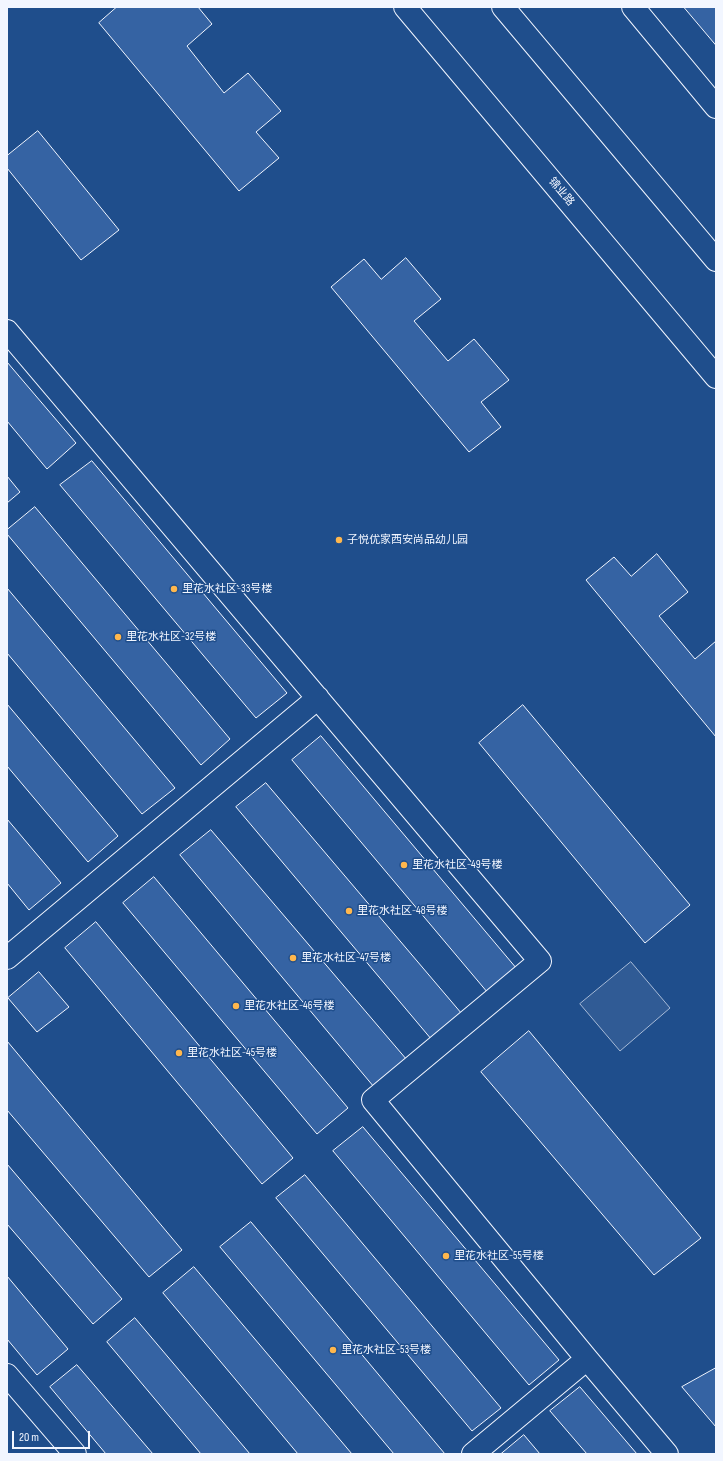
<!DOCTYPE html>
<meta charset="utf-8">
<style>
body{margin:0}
#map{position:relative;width:723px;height:1461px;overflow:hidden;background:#1f4e8c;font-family:"Sofia Sans Condensed",sans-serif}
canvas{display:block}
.frame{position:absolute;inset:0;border:8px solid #f2f6ff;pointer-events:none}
.scale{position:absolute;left:12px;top:1431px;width:78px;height:18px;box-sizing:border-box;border:2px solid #f2f6ff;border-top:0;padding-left:5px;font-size:12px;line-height:14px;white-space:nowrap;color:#f2f6ff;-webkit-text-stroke:3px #1f4e8c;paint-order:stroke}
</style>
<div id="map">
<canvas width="723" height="1461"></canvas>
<div class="frame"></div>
<div class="scale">20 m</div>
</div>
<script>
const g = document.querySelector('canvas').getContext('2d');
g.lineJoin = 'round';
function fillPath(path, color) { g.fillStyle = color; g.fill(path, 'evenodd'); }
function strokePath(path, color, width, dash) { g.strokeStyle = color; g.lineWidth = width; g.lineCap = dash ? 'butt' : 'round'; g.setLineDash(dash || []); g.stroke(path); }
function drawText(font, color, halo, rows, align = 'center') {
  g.font = font + ' "Sofia Sans Condensed","Noto Sans SC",sans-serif'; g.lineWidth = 3; g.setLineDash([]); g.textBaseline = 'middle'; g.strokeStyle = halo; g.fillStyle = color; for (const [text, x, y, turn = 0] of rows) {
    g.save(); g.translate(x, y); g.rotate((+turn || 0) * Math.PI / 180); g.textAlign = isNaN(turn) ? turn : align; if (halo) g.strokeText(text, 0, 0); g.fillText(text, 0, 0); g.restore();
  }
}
const built = new Path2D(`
 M631,962L670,1008L620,1051L580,1004Z`);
fillPath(built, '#305b95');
strokePath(built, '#a8bbd7', 1);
const building = new Path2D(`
 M117,7H198L212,24L187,46L224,93L248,73L281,111L256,132L279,158L239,191L99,23Z
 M684,7H716V45Z
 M38,131L119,230L81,260L7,168V156Z
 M406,258L441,299L414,321L448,361L474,339L509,380L481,402L501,427L469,452L331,287L364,259L381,279Z
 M7,362L76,443L47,469L7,421Z
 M92,461L287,693L256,718L60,485Z
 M7,476L20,492L7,503Z
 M35,507L230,739L201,765L7,534V530Z
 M657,554L688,592L659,616L695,659L716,641V737L586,580L614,557L631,576Z
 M7,588L175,788L142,814L7,653Z
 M7,704L118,836L88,862L7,766Z
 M523,705L690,905L645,943L479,743Z
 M321,736L517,969L488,993L292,760Z
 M266,783L462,1014L432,1040L236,807Z
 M7,819L61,883L29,910L7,883Z
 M211,830L407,1060L374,1087L180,855Z
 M154,877L348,1108L317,1134L123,903Z
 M96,922L293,1158L262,1184L65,948Z
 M39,972L69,1007L37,1032L8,998Z
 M529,1031L701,1238L654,1275L481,1072Z
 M7,1041L182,1250L149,1277L7,1110Z
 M363,1127L559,1360L529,1385L333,1151Z
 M7,1164L122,1299L93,1324L7,1224Z
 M305,1175L501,1408L472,1431L276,1198Z
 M251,1222L445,1454H394L220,1247Z
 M194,1267L352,1454H298L163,1293Z
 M7,1276L68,1349L37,1375L7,1339Z
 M135,1318L250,1454H201L107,1342Z
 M77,1365L153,1454H106L50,1387Z
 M716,1368V1427L682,1387Z
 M580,1387L637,1454H587L550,1411Z
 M524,1435L540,1454H501Z`);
fillPath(building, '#3563a3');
strokePath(building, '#f2f6ff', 1);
const minor = new Path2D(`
 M633,7L716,107
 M7,331L540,961L373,1100L587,1359L667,1454
 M7,958L318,698
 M7,1375L75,1454
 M473,1454L587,1359`);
const major = new Path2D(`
 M405,7L716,377
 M503,7L716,260`);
strokePath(minor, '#f2f6ff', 24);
strokePath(major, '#f2f6ff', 24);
strokePath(minor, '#1f4e8c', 22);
strokePath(major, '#1f4e8c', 22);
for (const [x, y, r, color] of [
 [339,540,4,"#ffb74d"],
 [174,589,4,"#ffb74d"],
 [118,637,4,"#ffb74d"],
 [404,865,4,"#ffb74d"],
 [349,911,4,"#ffb74d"],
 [293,958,4,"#ffb74d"],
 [236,1006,4,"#ffb74d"],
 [179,1053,4,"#ffb74d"],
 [446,1256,4,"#ffb74d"],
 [333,1350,4,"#ffb74d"]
]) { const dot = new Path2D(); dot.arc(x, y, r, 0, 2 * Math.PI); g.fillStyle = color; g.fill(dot); strokePath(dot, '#1f4e8c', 1.5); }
drawText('11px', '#f2f6ff', '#1f4e8c', [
 ["锦业路",561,192,50]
]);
drawText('11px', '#f2f6ff', '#1f4e8c', [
 ["子悦优家西安尚品幼儿园",347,540],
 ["里花水社区-33号楼",182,589],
 ["里花水社区-32号楼",126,637],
 ["里花水社区-49号楼",412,865],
 ["里花水社区-48号楼",357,911],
 ["里花水社区-47号楼",301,958],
 ["里花水社区-46号楼",244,1006],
 ["里花水社区-45号楼",187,1053],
 ["里花水社区-55号楼",454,1256],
 ["里花水社区-53号楼",341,1350]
], 'left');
</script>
